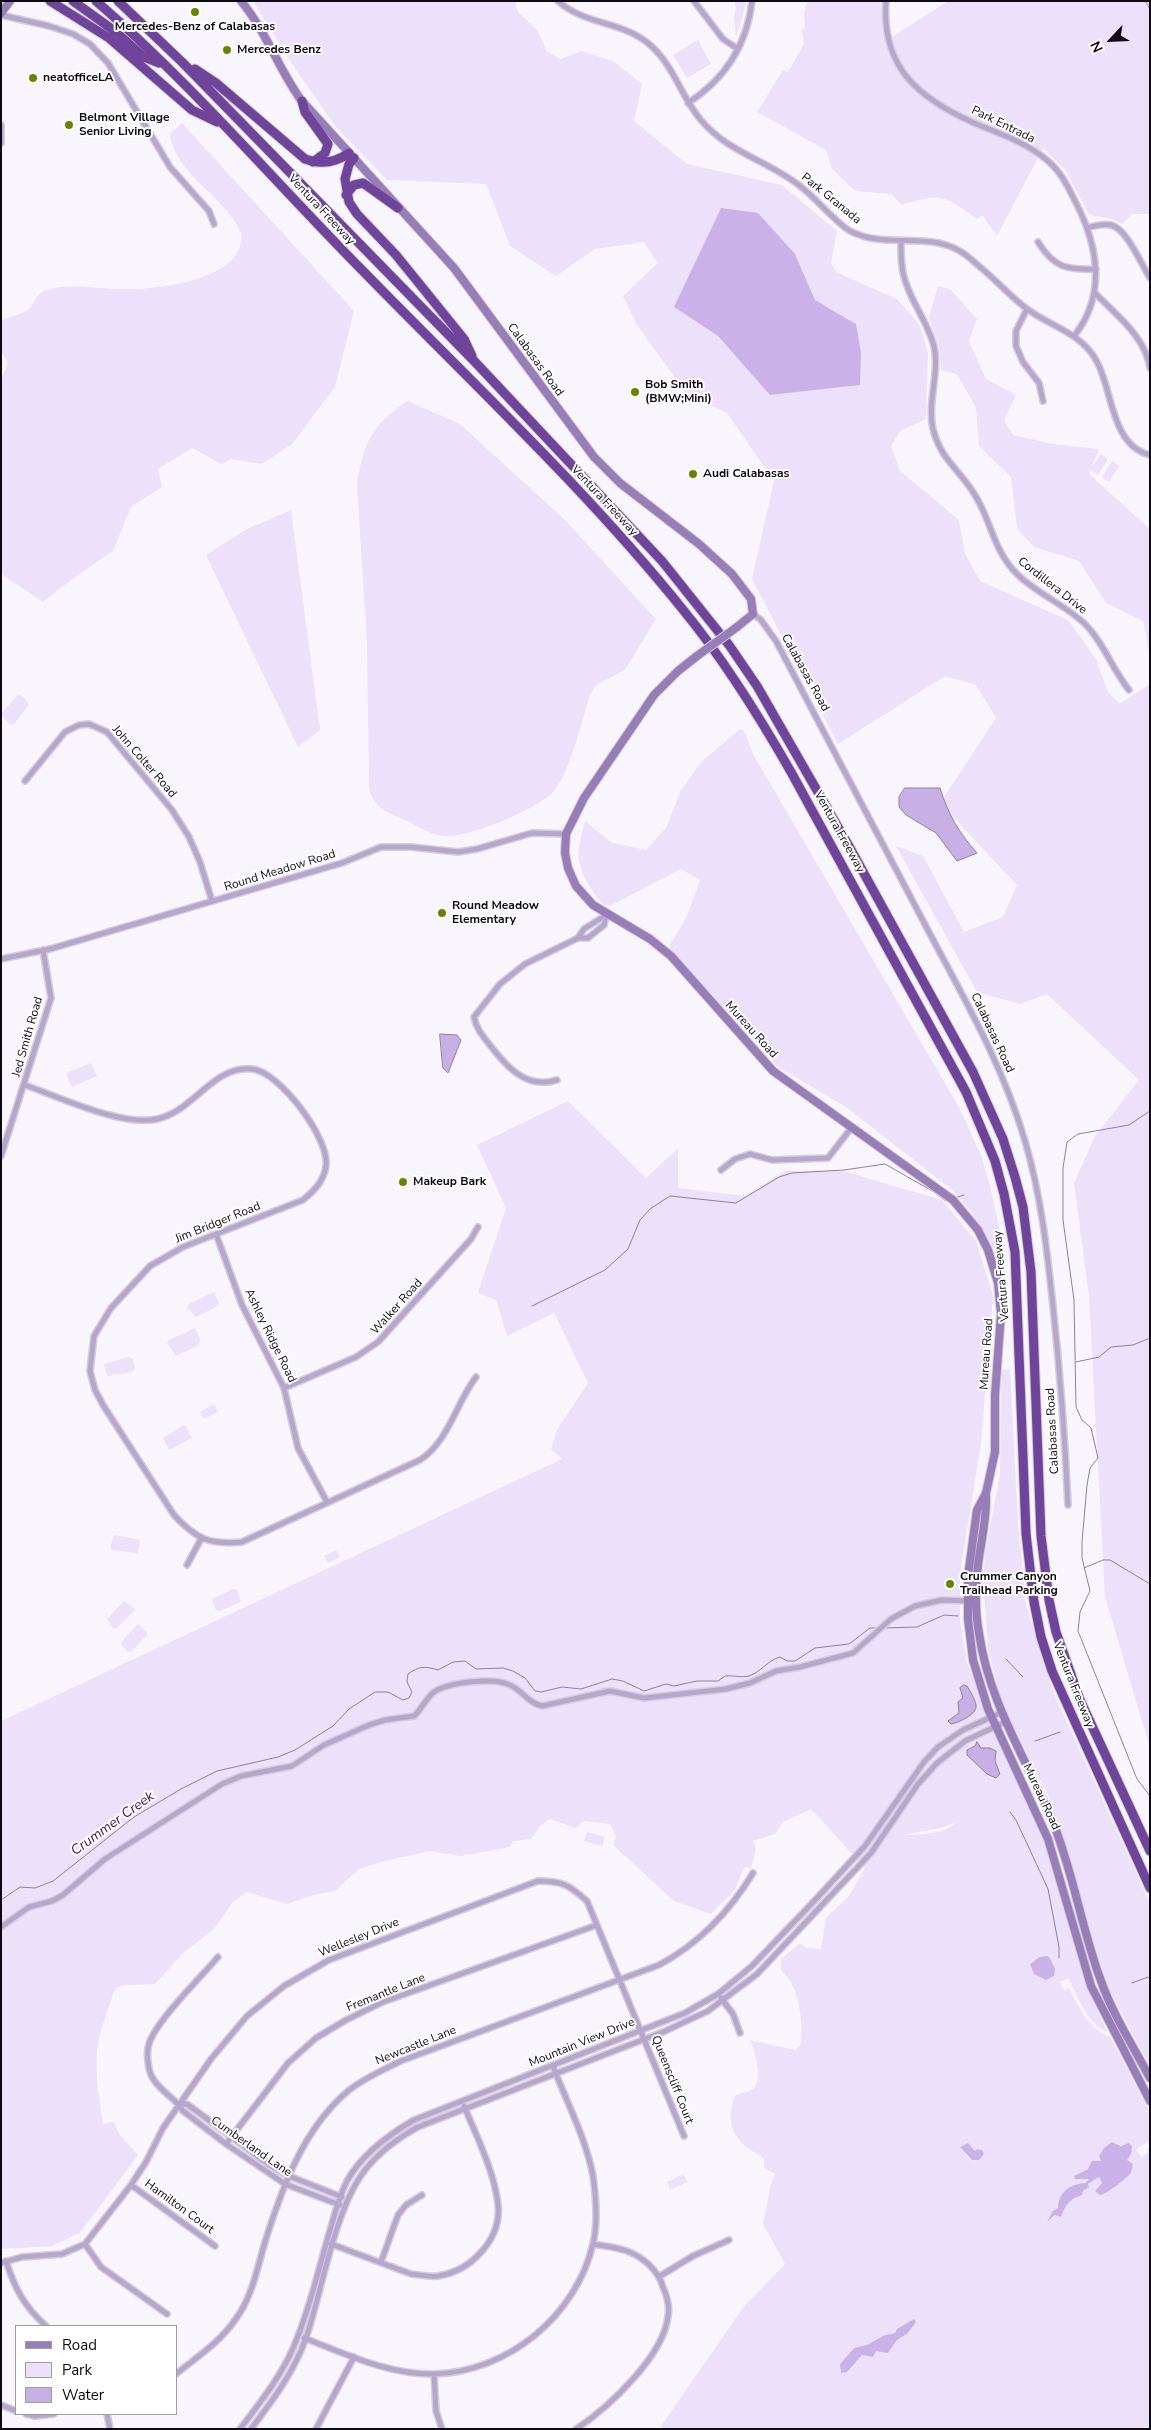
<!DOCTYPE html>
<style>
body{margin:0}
#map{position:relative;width:1151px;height:2430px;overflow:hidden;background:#f8f6fc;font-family:"Nunito Sans",sans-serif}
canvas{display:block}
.frame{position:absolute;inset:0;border:2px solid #0d0912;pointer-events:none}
.legend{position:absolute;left:15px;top:2325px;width:162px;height:90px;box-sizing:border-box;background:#fff;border:1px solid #9e9da0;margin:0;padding:6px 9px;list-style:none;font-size:15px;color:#0d0912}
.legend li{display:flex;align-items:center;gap:10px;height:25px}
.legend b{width:25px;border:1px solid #9e9da0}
.north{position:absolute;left:1086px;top:15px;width:50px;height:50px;-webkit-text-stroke:4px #fff;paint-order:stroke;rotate:245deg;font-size:14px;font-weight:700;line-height:20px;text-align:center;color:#0d0912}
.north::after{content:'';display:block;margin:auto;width:18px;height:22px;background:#0d0912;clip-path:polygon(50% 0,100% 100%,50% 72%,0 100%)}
</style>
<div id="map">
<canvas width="1151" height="2430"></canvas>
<div class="frame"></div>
<ul class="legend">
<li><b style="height:6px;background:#997db9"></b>Road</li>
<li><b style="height:14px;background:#ece0fb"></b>Park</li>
<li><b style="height:14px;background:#c8b0e5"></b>Water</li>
</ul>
<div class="north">N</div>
</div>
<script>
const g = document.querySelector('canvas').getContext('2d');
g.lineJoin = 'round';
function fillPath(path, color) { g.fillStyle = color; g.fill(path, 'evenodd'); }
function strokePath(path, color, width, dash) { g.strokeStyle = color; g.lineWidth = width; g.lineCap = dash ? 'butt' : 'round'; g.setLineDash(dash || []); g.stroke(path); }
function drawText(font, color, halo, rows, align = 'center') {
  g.font = font + ' "Nunito Sans",sans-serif'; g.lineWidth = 4; g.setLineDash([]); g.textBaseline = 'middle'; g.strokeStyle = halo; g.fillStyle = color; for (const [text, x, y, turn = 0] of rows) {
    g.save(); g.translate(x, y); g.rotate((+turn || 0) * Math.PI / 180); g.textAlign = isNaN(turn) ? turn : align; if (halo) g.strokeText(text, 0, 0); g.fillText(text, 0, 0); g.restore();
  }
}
fillPath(new Path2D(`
 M253,1H515L518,12L538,31L547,52L561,59L581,51L613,61L642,84L634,121L687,164L782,185L837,231L831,264L838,273L897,299L919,324L928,353L926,419L900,431L891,446L900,471L959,520L965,554L980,581L1068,620L1096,659L1108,692L1119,704L1150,684V1748L1105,1597L1089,1296L1074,1183L1095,1136L1139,1080L1047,994L1020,1004L977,992L896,846L923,856L964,932L1003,917L1017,885L940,803L996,718L976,685L945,676L838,744L752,579L774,481L727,413L686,393L637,325L623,296L658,263L644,242L595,249L556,276L510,246L486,184L387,180L336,127L294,67ZM721,208L795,254L815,300L856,324L770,394L718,336L675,307Z
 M735,1H747L736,37L734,17L736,10Z
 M808,1H886V12L892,37L948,1H1150V214H1132L1122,224C1108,215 1098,219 1088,213L1066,171L1043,148L997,236L982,215L977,219C943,195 942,193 902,205L891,194L855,191L832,169L826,150L757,112L783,70L788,72L804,44L802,30L805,28L804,12Z
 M698,40L711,64L687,78L673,55Z
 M182,123L354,311L335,387L292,444L262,464L232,459L221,464L192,448L158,469L162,487L131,507L113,551L72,579L43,602L1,574V380L8,363L1,351V320C9,317 19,315 26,311C35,306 35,293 47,290C74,282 95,289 122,289C154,290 216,282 235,256C240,249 244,238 240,231C223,194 176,176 170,134Z
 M938,286L950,289L977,319L969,341L986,379L1016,395L1004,420L1013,435L1053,444L1099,449L1092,467L1101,454L1108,459L1098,475L1091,470L1089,474L1150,529V657L1143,621L1106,603L1079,561L1034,547L1017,529L1011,477L979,446L976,408L957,374L941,370L939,346L929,317Z
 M408,401L460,424L565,520L656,619L625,670L596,685L590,695C582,720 569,778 551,794C532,811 467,839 442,836C429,834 414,824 403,819C386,812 373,807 369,788L367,642L357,485C363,443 372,424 408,401Z
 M1112,461L1119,466L1109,482L1102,477Z
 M291,510L320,730L298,747L206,555L247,529Z
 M17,695H21L28,702V706L14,724L10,725L2,716V713Z
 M740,729L744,731L753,754L960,1109L982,1158L990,1186L1003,1245L1004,1272L1001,1270L995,1252L984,1231L970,1210L951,1189L846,1107L777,1066L670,949V945L686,918L700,880L681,869L610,906L603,905C592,892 575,867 579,848C580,839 583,831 585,821L612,843L646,850L666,828L681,790L702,761Z
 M91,1063L97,1076L72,1087L66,1073Z
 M568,1101L646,1178L678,1148V1188L745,1196L785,1171H843L942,1200L976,1241L993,1295L981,1444L960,1573V1621L967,1663L1043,1839L1084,1980L1107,2032C1087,2024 1077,1995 1068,1978L1060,1982L1064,1991L1069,1988C1079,2008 1090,2030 1110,2037L1150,2112V2144L1147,2142L1136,2150L1142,2157L1148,2152L1147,2149H1150V2429H666L661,2426L745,2305L785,2264L763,2224L770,2187L775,2174L764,2168C764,2167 765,2162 764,2160C763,2156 755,2153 752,2151C731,2138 726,2118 735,2096C740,2092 748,2093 753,2089C764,2078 754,2050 750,2040L795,2050L800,2046C804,2027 800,2000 791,1982C788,1978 784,1974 781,1970V1959L800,1943L806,1948L821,1949L826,1918L849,1896L865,1868L811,1809L783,1822L775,1834L753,1841L756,1849L751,1868L744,1867L735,1890L711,1914L674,1901L613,1845L616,1836L610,1824L584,1821L575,1828L550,1819L540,1826L531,1839L513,1841L510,1847L461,1856L430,1851L385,1861L359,1869L335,1891L313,1895L287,1904L247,1892L233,1902L214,1929L183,1953L155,1984L125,1985L116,1988L113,1994C109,2009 102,2024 99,2039C93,2066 99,2096 103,2124L114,2122L119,2134L138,2155L80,2233L52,2246L1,2249V1721L562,1459L551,1449L557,1430L588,1383L554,1313L507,1336L496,1300L478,1293L506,1208L477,1145ZM956,1822C948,1834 918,1835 903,1835L941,1828ZM1039,1957L1050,1958L1054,1967L1043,1979L1034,1974L1031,1961ZM1116,2143L1132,2149L1126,2160L1133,2164L1131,2173L1121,2179L1111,2191L1098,2187L1102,2183L1099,2177L1087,2185V2188L1083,2191L1081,2195C1070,2198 1061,2210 1053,2218H1049C1060,2212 1056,2200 1063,2192C1071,2184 1083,2186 1090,2178L1079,2180V2173L1101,2162L1099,2156L1104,2148ZM977,2149L982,2150L984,2154L979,2160L974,2161L965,2154ZM915,2322L906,2335L897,2340L890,2349L876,2351L873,2357L862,2355L847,2372L840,2364L854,2348L867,2345L885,2335L895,2333Z
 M214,1292L219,1303L216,1307L196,1317L187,1308L189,1304Z
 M195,1328L200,1339L199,1345L176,1356L167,1343L169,1340Z
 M128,1357L133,1359L135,1369L132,1372L108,1376L106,1373L104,1364Z
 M1010,1369L1018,1525L1026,1604L1053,1692L1150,1903V2067L1108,1987L1047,1793L1002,1705L988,1648L983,1581L985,1553L1000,1475L1001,1370Z
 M214,1404L218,1412L204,1419L200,1412Z
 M184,1425L186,1426L192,1438L169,1450L163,1438Z
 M114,1535L140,1540L138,1553L112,1550L110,1548Z
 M336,1550L340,1557L328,1563L324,1556Z
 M233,1589L237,1590L241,1602L220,1611L216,1610L212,1600L214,1598Z
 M124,1601L135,1609L134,1611L117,1628L113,1629L107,1619Z
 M138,1624L147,1632V1635L132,1651L128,1652L121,1644L122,1641Z
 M587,1832L605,1837L602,1846L584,1841Z
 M684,2174L687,2182L670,2190L667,2182Z`), '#ece0fb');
fillPath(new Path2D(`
 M721,208L758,213L795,254L815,300L856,324L861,353L860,385L770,395L718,336L674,307Z
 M1047,1956L1050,1958L1055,1969L1054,1976L1046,1980L1034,1974L1030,1964L1039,1957Z
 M1112,2142L1121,2146L1129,2143L1132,2146L1131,2154L1127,2160L1133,2164L1131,2173C1125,2179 1108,2194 1100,2195L1095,2191L1102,2183L1099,2177L1088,2184L1089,2187L1083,2191L1082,2195C1070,2198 1064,2207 1061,2217L1055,2215L1047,2222L1053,2211L1058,2208C1058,2193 1069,2184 1085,2183L1089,2179H1075L1074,2176L1088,2169L1092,2161H1101L1099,2156L1104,2148Z
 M968,2143L975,2151L977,2149L982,2150L984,2154L979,2160H972L960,2147Z
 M914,2319L916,2322L907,2334L897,2340L888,2353L876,2351L873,2357L862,2355L847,2372L841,2373L840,2364L854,2348L867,2345L885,2335L895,2333L897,2329Z`), '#cab2e8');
const water = new Path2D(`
 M905,788H940C948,814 959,833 977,853L957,861L936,833L906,815L899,807V797Z
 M440,1034L457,1035L461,1040L448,1073L443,1068Z
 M964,1685L967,1686C970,1691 975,1699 976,1705C978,1714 958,1723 951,1724L948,1721L959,1713L958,1702L963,1698L960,1688Z
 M977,1742L981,1748H990L996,1751L995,1761L1000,1774L996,1778L987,1774L967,1755V1750L975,1746Z`);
fillPath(water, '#c8b0e5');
strokePath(water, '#907ea6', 1);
strokePath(new Path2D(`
 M1145,1L1150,9
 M1150,1111L1129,1125L1078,1134L1067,1142L1063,1168V1220L1074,1300L1076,1407L1082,1420L1091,1428L1098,1458L1090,1468L1087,1485L1082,1542V1558L1090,1591L1080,1612L1078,1631L1137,1779L1150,1796
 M955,1198L964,1195
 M532,1306L605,1270L628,1249L640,1220L650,1209L670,1196L736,1203L779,1177L792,1173L844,1170L885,1164L934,1192L946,1201L949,1200
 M1076,1362L1099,1357L1111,1347L1133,1345L1150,1338
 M1084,1568L1103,1560H1110L1150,1584
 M884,1628L917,1627L944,1615L958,1616
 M1006,1659L1023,1677
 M1035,1741L1060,1732
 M1010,1812L1016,1820L1048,1889L1059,1947V1958
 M1,1900L20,1887L35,1888L53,1881L134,1817L181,1789L217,1771L278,1757L295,1750L333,1726L349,1709L375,1692H388L403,1700L409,1698L412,1692L407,1682L408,1674C419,1666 425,1666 438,1670L453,1662L465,1661L476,1669L503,1668L513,1671L525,1678L535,1691L541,1692L562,1687L581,1689L612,1679L623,1681L644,1691L666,1684L674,1686L697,1681H718L725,1676C734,1675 741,1678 749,1676C761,1672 768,1660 780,1657L787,1661H795L815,1648L849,1644L870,1628H878
 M1132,1983L1148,1977L1150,1979`), '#907ea6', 1);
const street = new Path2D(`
 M558,1C584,25 622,21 649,44C674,65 680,95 700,119C728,153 767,160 800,186C815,197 836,223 850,231C884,249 926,232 958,250C966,254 973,261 980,267C996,280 1010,296 1027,309C1050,326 1081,333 1096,360C1113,389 1110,445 1150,455
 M694,1L723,39L738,49
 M886,1C881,67 918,98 974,123C1000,134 1026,142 1048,161C1061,172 1068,187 1075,201C1098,245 1107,295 1074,336
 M1,15L49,26L73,34L90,44L108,63L170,167L209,211L214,224
 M688,103C725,79 747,45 752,1
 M1,125V143
 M1087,228C1095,226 1103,223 1111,225C1127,229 1141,264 1150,278
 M901,242C901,256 901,270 906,283C913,305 928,323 934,346C940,372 927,402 933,429C941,460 958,468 973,492C992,520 992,550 1018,575C1038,594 1065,605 1085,624C1104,643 1112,669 1129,690
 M1038,242C1054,268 1067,270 1096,269
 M1095,293C1116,315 1145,336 1150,368
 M1027,309L1016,331V346L1023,362L1039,383L1043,401
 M753,614L761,620L776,641C828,738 879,836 930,934C965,1000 1004,1068 1025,1141C1041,1195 1047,1250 1053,1306C1060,1372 1065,1438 1068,1505
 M25,781L65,732L79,725L89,724L107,732L172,810L189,837L200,862L212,901
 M578,938L584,929L606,915
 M1,959L50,949L240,893L342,863L381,847H411L458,852L477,849L532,833L566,834
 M557,1080C526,1090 506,1066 489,1044C482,1035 476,1028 474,1017L500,984L525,964L578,938H588L604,925L606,915
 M25,1085C59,1097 122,1127 157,1119C193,1112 213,1065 252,1069C279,1071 330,1139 326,1166C324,1181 314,1191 303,1200L183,1247L150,1266L111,1308L94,1336L90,1371L95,1390L103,1405L174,1515C196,1539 209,1545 242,1542L420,1460C449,1441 456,1403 476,1377
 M1,1156L51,998L43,950
 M721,1170L735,1159L750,1154L772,1160L828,1158L852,1127
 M216,1234L242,1305L284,1388L298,1448L327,1502
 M284,1388L356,1357L378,1342L471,1239L478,1227
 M187,1565L201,1539
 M1,1927L29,1907L52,1901L63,1895L105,1859L222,1784L241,1776L292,1766L324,1745L369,1725L385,1720L414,1716C422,1709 426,1698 434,1692C449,1682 494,1677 510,1685C523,1691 528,1703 542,1706L610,1691L644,1698L726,1689L750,1683L776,1671L800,1667L853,1653L891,1619L915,1606L942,1600L970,1601
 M218,1957C202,1976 155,2022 149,2044C146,2052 148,2070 152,2077C160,2092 175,2097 183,2111L226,2144L285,2184L340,2205
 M721,1998L733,2014L740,2033
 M180,2104H187L271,2166L289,2176L342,2197
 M226,2144L288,2063L316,2038L346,2020L383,2002L597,1925
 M131,2185L215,2246
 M85,2244L101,2267L167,2314
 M331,2244L411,2274C420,2275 429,2277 438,2276C471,2271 502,2239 498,2204C494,2171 477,2137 464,2106
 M6,2261C15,2289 24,2306 46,2326
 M381,2262L398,2215L406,2205L422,2195
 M1,2263L22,2257L62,2254L85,2244L131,2185L146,2162L163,2128L211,2059L247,2016L284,1986L329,1960L538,1881C563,1881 569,1885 587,1901L684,2136
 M660,2276L693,2256L729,2240
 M304,2338C346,2354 389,2375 434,2374C508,2372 576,2316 593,2244C598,2223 596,2197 593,2176C586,2138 566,2101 553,2066
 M176,2374C197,2357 220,2342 235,2320C252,2298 257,2269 265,2242C282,2188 303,2129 348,2091C364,2078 383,2070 401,2061L659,1965C698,1944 730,1911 753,1873
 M434,2374L436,2411L442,2429
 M1,2405L16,2411
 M26,2414L35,2416L54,2414
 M107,2414L110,2429
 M240,2429C262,2400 285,2372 298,2336C312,2301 320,2263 331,2227C335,2212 340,2195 347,2181C362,2154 388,2135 414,2120L685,2013L718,1994L752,1966L817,1898L865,1846L924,1762L938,1747L963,1730L1000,1713
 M251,2429C273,2400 294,2372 306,2338C323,2288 334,2210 365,2170C380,2151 398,2138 418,2127L663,2032L708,2011L757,1974L871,1853L918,1784L937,1763L965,1741L1005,1722
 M316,2429L354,2357
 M576,2429C608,2408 664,2356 668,2316C670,2306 667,2296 663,2287C658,2270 643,2257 627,2251C616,2247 604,2246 593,2244`);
const secondary = new Path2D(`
 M241,1C266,31 278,68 301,100L454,268L594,457L620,483L699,544L732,574L751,599L753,614L737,627
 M1,13L10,1
 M697,656L678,671L654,695L584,798L566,834L565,853L568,868L576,886L593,905L650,939L671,956L773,1071L953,1200L978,1230L988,1250L998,1283L1001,1314L995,1395V1452L986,1493L977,1510L968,1576V1619L973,1660L988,1709L1048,1839L1091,1986L1150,2101
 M986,1495C987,1519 981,1541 978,1565C975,1588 975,1611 979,1633C989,1704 1028,1761 1054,1825C1074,1876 1082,1930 1101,1981C1113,2015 1133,2046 1150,2078`);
const highway = new Path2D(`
 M50,1L109,38L192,110L217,122
 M73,1L116,32L144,57L159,63
 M96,1C191,83 273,180 361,269C470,381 586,489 684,611C725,661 759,716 791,772L966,1092L995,1161L1004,1194L1015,1252L1026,1534L1034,1602L1041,1637L1052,1671L1150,1888
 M118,1L182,62L476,363L662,561L729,645L757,686L850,848L973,1072L1003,1139L1015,1177L1023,1207L1031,1272L1041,1536L1049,1600L1056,1632L1080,1700L1150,1851
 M195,69L216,83L305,159C321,165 335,163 349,153
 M302,101L305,112L328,144L325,153L313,162
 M354,158L349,164L345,179L349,202L357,214L396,255L464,339L472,356
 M346,195L354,185L363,183L398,208`);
strokePath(street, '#d2d0d7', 8);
strokePath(secondary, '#d2d0d7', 10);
strokePath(highway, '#d2d0d7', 11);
strokePath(street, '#b8a5cf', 5);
strokePath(secondary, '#997db9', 8);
strokePath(highway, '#70449a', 9);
const secondaryBridge = new Path2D(`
 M697,656L737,627`);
strokePath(secondaryBridge, '#d2d0d7', 10, []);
strokePath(secondaryBridge, '#997db9', 8);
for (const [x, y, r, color] of [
 [195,12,5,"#638500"],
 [227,50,5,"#638500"],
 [33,78,5,"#638500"],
 [69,125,5,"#638500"],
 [635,392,5,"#638500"],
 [693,474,5,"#638500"],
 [442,913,5,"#638500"],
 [403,1182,5,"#638500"],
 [950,1584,5,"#638500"]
]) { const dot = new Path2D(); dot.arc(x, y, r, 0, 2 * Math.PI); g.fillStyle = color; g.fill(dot); strokePath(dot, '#fff', 2); }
drawText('bold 12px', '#0d0912', '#fff', [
 ["Mercedes-Benz of Calabasas",195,27,"center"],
 ["Mercedes Benz",237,50],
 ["neatofficeLA",43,78],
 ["Belmont Village",79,118],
 ["Senior Living",79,132],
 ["Bob Smith",645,385],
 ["(BMW;Mini)",645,399],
 ["Audi Calabasas",703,474],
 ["Round Meadow",452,906],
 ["Elementary",452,920],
 ["Makeup Bark",413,1182],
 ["Crummer Canyon",960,1577],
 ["Trailhead Parking",960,1591]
], 'left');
drawText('12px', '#0d0912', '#fff', [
 ["Park Entrada",1003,125,26],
 ["Park Granada",831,199,39],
 ["Ventura Freeway",321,210,47],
 ["Calabasas Road",535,360,54],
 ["Ventura Freeway",604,501,47],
 ["Cordillera Drive",1052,586,38],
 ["Calabasas Road",805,673,61],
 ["John Colter Road",144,762,49],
 ["Ventura Freeway",839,832,61],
 ["Round Meadow Road",280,871,-17],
 ["Mureau Road",751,1030,48],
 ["Calabasas Road",992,1033,65],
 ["Jed Smith Road",28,1037,-74],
 ["Jim Bridger Road",218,1223,-22],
 ["Ventura Freeway",1002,1276,-95],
 ["Walker Road",397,1307,-48],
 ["Ashley Ridge Road",270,1336,64],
 ["Mureau Road",987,1354,-86],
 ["Calabasas Road",1053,1431,-93],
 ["Ventura Freeway",1073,1685,68],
 ["Mureau Road",1041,1797,65],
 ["Wellesley Drive",359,1938,-22],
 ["Fremantle Lane",386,1993,-22],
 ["Mountain View Drive",582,2043,-22],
 ["Newcastle Lane",416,2046,-22],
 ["Queenscliff Court",672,2080,68],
 ["Cumberland Lane",251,2147,35],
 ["Hamilton Court",179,2207,36]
]);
drawText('italic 14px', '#371553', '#fff', [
 ["Crummer Creek",113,1824,-36]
]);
</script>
